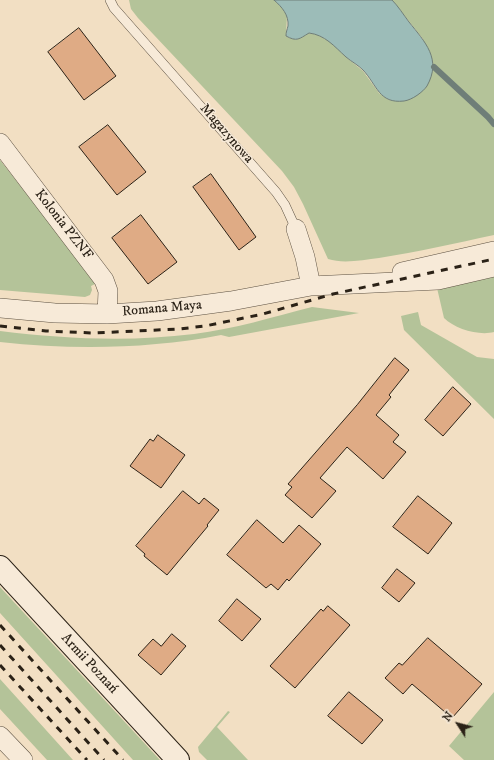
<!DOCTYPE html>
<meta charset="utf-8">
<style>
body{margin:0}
#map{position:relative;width:494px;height:760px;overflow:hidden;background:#f2dfc3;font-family:"IM FELL DW Pica",serif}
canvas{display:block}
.north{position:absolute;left:438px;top:704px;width:40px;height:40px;-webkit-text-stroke:3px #f7ead8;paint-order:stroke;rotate:306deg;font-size:11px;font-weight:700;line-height:16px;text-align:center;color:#2b2217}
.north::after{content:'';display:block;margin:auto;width:14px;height:18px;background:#2b2217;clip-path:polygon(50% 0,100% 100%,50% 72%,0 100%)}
</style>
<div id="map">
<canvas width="494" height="760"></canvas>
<div class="north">N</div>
</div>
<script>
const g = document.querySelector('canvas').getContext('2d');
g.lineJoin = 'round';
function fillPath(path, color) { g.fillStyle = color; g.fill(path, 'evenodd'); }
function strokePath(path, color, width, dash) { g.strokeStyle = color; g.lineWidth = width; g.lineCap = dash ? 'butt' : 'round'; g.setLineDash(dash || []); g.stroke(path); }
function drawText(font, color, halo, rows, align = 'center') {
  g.font = font + ' "IM FELL DW Pica",serif'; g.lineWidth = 3; g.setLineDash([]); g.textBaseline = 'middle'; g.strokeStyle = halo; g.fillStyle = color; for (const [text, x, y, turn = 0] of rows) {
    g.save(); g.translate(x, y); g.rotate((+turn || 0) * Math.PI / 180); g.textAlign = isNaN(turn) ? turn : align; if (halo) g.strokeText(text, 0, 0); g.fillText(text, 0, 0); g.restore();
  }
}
fillPath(new Path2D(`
 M129,0H274L282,7L287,16L286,36C297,42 299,39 308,33L316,34L331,42L346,57L363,71L379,93L389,100L405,101L423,39L392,0H494V235C456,243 418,252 379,258C363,260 343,264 328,259L303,204L294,187L282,171L138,18L131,9Z
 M0,160L97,283L91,286L92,290L90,295L85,297L0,290Z
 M494,274V332C479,336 455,329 444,318L437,288Z
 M312,307L359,313L229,337L221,335C149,349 73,350 0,342V331C64,339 130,342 194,334C234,329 273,317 312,307Z
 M418,312L421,325L477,357L494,359V419L404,330L401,316Z
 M0,587L160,760H133L0,613Z
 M0,679L73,760H47L0,709Z
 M494,692V760H464L449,746Z
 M228,711L230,712L217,727L248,760H207L199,752L198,747Z`), '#b4c399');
const water = new Path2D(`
 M274,0H392C398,6 403,14 409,22C425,42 442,59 427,86C423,92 412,100 404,101C379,104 377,85 363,70C358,65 352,62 346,57C334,46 325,35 309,33C299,39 297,42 286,36C286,32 287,30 288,26C289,15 282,7 274,0Z`);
fillPath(water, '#9cbcb8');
strokePath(water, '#6f7e78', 1);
strokePath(new Path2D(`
 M434,67L488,117L494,124`), '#6f7e78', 6);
const building = new Path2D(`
 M79,28L116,76L84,100L48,52Z
 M108,125L146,172L117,195L79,147Z
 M211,174L256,237L239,250L193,187Z
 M141,215L177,262L148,284L112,238Z
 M395,358L409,370L389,395L391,397L376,415L399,435L393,442L406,452L383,479L347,447L320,478L336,491L312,518L285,495L292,487L288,484L357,405Z
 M453,387L471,404L443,436L425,420Z
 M158,435L185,455L161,488L130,466L150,439L153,441Z
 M183,491L199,504L204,498L219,510L207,525L208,526L167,575L144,556L145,554L136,546Z
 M418,496L452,523L428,554L393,527Z
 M257,520L283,543L299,525L321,544L289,581L287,579L278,590L271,584L266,588L227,555Z
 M397,569L415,583L399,602L382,588Z
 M237,599L261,619L242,641L219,621Z
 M328,606L350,625L295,688L270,666L321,609L323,611Z
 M172,634L186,646L161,675L138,655L153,639L161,646Z
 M428,638L482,684L452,718L412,684L403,694L385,678L399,663L402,665Z
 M349,692L383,720L362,744L328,716Z`);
fillPath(building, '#dfab85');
strokePath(building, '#2b2217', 1);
const service = new Path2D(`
 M110,0L114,8L276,192L285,205L296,229`);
const minor = new Path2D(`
 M0,143L104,280L108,291L107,314
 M296,229L305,257L311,286
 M402,272L494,251
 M0,308L55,313L107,314L157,311L231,301L311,286L438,280L494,267
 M0,736L23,760`);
const secondary = new Path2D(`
 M0,567L178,760`);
strokePath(service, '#5d5142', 10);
strokePath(minor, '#5d5142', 20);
strokePath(secondary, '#2b2217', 24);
strokePath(service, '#f7ead8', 9);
strokePath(minor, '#f7ead8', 19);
strokePath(secondary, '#f7ead8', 22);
strokePath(new Path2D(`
 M0,326L46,331L93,333L179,329L205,326L263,314L333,294L494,259
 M0,625L123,760
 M0,645L104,760
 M0,665L87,760`), '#2b2217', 3, [7, 7]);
drawText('14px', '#2b2217', '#f7ead8', [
 ["Magazynowa",226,134,49],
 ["Kolonia PZNF",63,225,52],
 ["Romana Maya",162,309,-5],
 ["Armii Poznań",89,664,47]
]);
</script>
